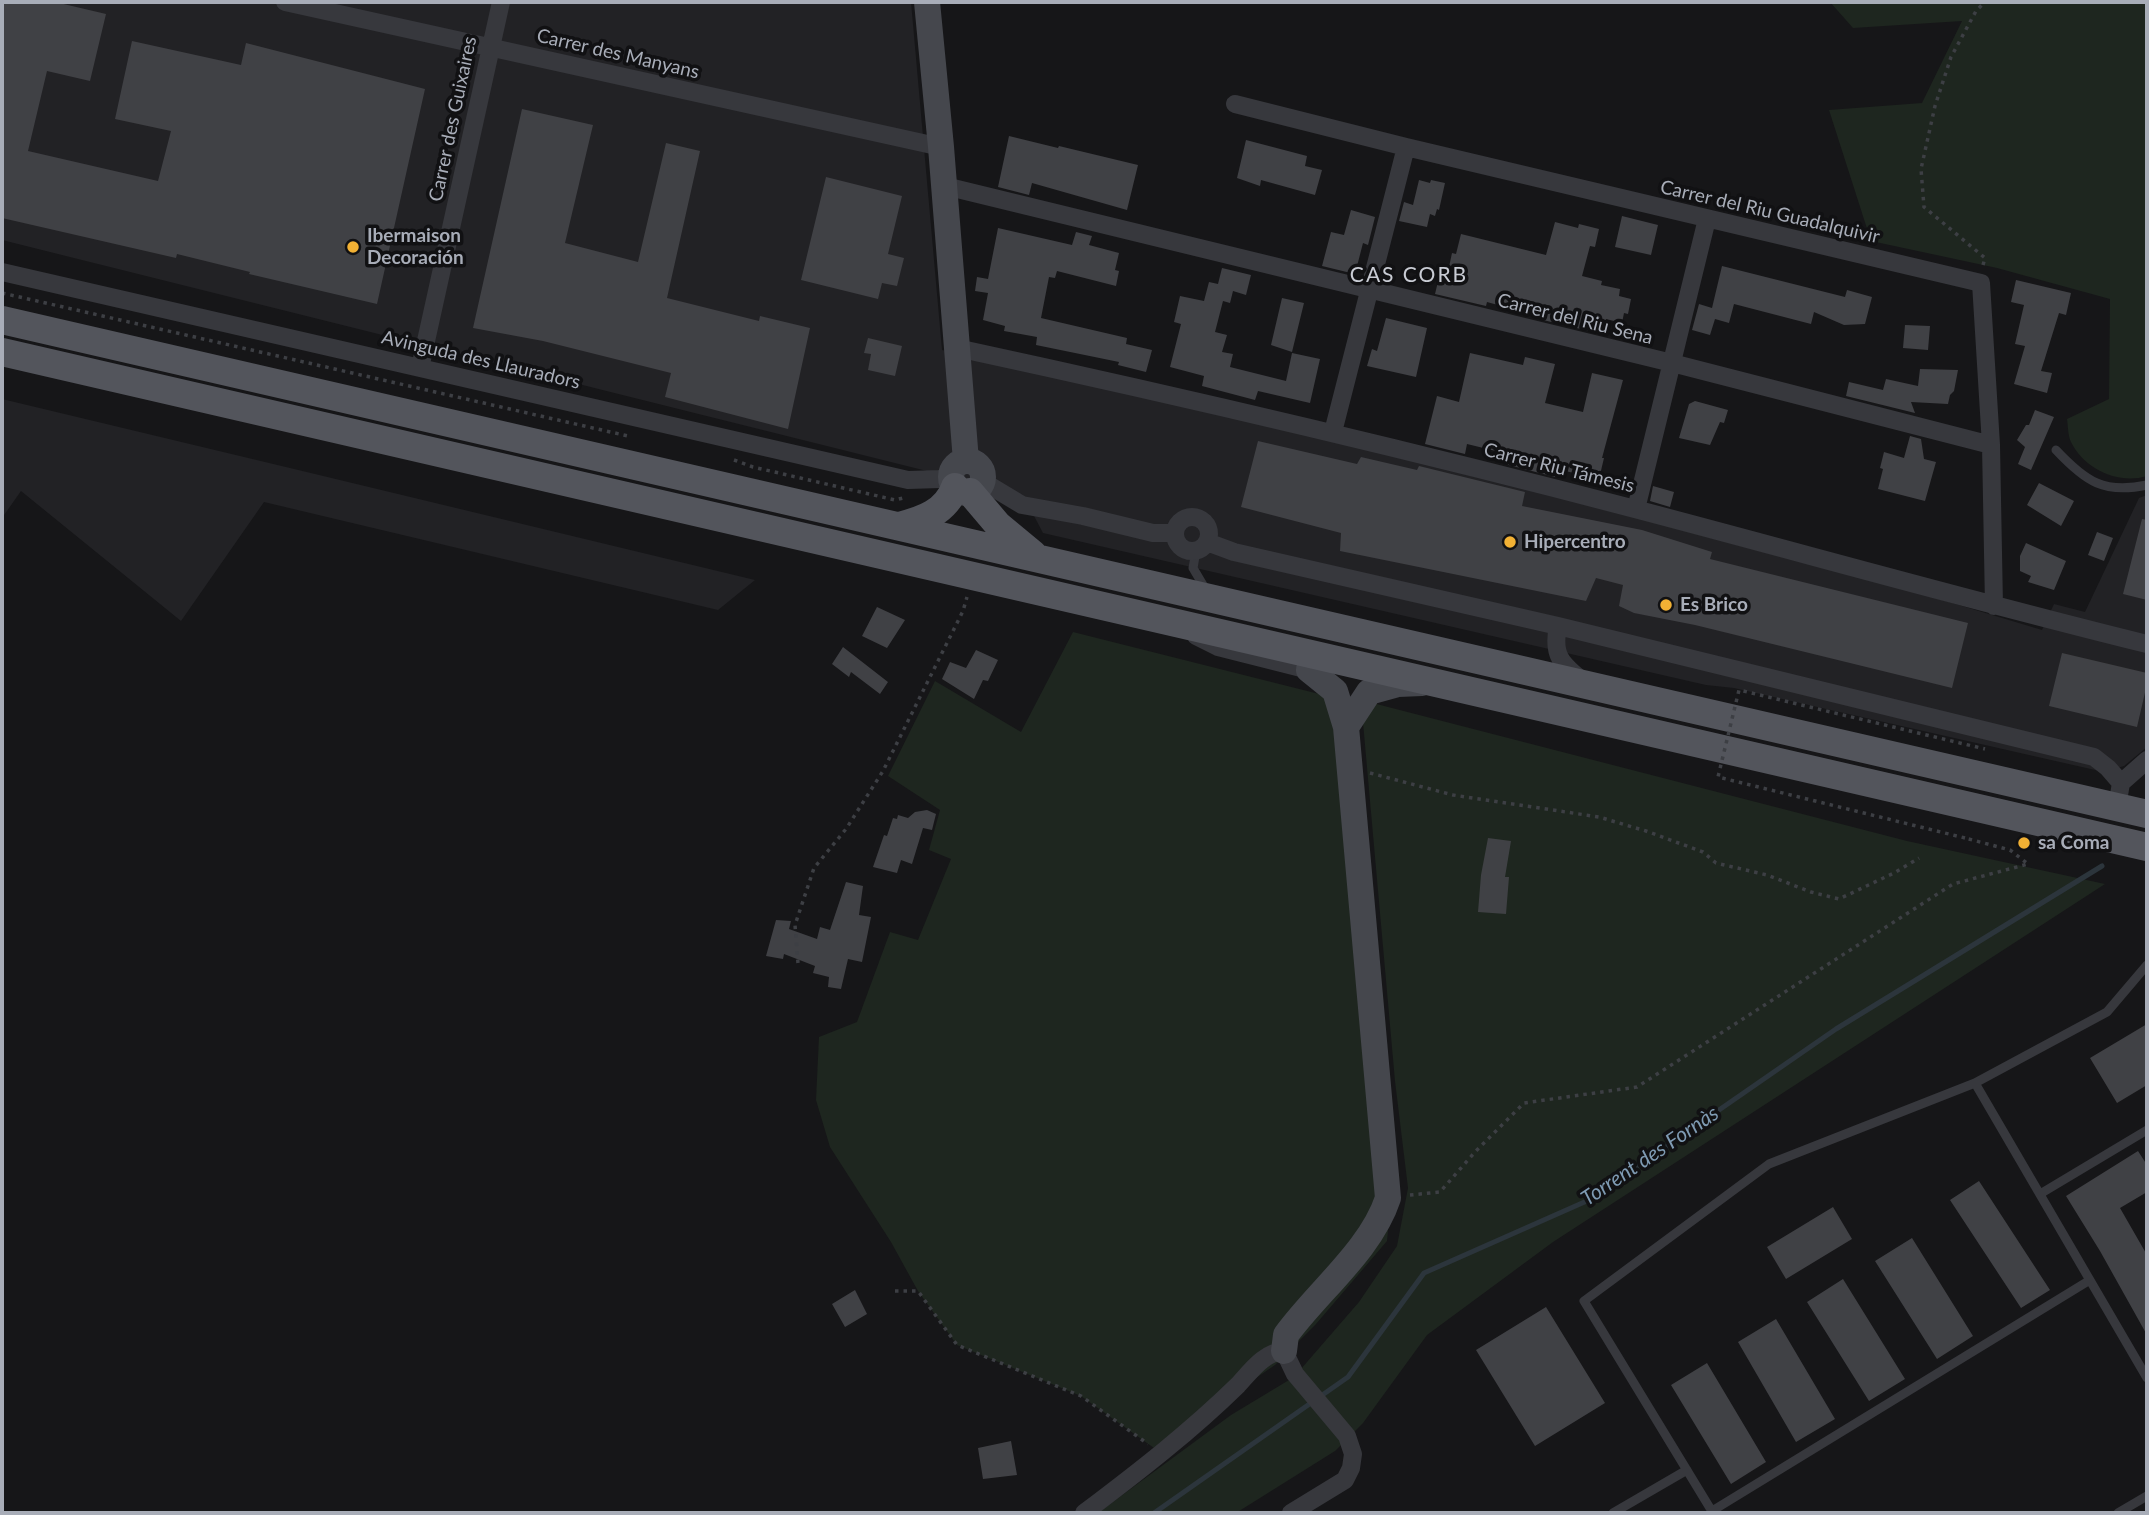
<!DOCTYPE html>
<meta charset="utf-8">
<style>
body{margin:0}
#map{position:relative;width:2149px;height:1515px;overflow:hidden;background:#161618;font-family:Lato,sans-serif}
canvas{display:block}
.frame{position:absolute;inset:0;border:4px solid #a8adb8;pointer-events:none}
</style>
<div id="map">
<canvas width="2149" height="1515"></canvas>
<div class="frame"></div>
</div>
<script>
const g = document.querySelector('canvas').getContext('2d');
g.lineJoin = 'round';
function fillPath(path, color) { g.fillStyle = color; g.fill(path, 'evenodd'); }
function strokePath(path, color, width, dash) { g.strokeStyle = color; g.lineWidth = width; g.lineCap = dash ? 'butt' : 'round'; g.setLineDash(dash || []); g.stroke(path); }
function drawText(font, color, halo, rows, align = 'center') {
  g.font = font + ' Lato,sans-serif'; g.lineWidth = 7; g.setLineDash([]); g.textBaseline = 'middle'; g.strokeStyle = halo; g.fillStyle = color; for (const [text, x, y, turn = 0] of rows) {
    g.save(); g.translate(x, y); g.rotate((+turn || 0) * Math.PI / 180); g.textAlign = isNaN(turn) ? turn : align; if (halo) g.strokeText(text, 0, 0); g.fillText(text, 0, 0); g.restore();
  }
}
fillPath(new Path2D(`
 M2,2H911L942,350L1443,466L1939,599L2042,630L2054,604L2085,612L2139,498L2147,495V747L2124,766L2104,772L1734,688L1706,685L1043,533L1023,495L2,240Z
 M2,399L290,468L755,580L718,610L264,502L181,621L21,491L2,518Z`), '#222225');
fillPath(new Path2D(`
 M1830,2H2147V476C2119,485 2084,469 2071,442C2068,436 2068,426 2067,419L2109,399L2110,299L1997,268L1871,241L1829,110L1922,103L1962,21L1853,28Z
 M1073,632L1335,698L1391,1199L1387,1241L1316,1324L1275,1365L1154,1448L1081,1396L957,1345L918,1291L891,1242L830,1147L816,1100L819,1037L857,1022L890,932L918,940L951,859L929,850L940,810L888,776L935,681L1021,732Z
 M1361,700L1907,841L2105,884L1553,1242L1427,1335L1363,1423L1335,1451L1236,1513H1098L1231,1415L1294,1377L1359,1302L1397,1246L1408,1188L1395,1081Z`), '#1e261f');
strokePath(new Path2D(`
 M1154,1513L1348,1377L1424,1273L1589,1200L1836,1029L2102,866`), '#2c353c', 5);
fillPath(new Path2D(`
 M2,2H55L106,14L90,81L47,71L28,151L158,181L171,131L115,119L132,41L241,65L246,43L425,89L377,304L249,274L250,272L177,254L176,258L2,218Z
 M522,109L593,125L565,243L638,262L666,143L700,151L667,298L759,321L760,316L810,328L788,429L665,397L671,373L543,341L473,328Z
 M1009,136L1058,148L1059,146L1138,165L1127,210L1032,183L1029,195L998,187Z
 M1246,140L1307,156L1305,166L1322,170L1315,195L1261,180L1260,186L1237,178Z
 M826,177L902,196L888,254L904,258L897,286L882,283L878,299L801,280Z
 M1419,180L1430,183L1431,180L1445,183L1439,210L1437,209L1435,216L1430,214L1427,227L1399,221L1404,202L1413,205Z
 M1351,210L1375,217L1368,245L1363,243L1355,274L1322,266L1331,232L1344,235Z
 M1622,216L1658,225L1651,255L1615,247Z
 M1555,222L1578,228L1579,224L1599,229L1595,247L1590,246L1582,276L1602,281L1601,285L1620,289L1619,296L1631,299L1628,314L1624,313L1622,323L1606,319L1602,334L1543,320L1544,313L1506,304L1505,307L1487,302L1486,306L1435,294L1442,265L1449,267L1452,253L1456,254L1461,234L1546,255Z
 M998,228L1072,245L1076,232L1092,236L1089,245L1119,253L1115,270L1119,271L1116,286L1057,271L1055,278L1049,277L1041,318L1127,338L1126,344L1152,350L1146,372L1118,365L1119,362L1036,345L1037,337L1004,331L1005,326L983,320L988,293L975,291L977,277L988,279Z
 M1722,266L1845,297L1847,290L1872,297L1865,324L1844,325L1814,312L1811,324L1734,304L1729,323L1715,319L1710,335L1692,330L1699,304L1712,308Z
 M1222,268L1251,275L1246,295L1233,291L1230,303L1223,301L1215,332L1227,335L1222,352L1233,354L1230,367L1286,381L1292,353L1320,359L1310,403L1258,391L1255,400L1202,386L1204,376L1170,367L1181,324L1174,322L1180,296L1204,301L1209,282L1218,284Z
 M2016,280L2071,293L2066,315L2059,313L2041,371L2052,373L2047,393L2014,384L2025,346L2015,344L2024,305L2011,302Z
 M1282,298L1304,303L1292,352L1271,345Z
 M1386,318L1427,328L1416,377L1367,366L1372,349L1377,351Z
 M1905,325L1930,326L1928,350L1903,348Z
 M868,338L902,346L895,376L868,370L871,354L864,353Z
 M1470,353L1523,365L1525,357L1555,364L1545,403L1583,412L1592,373L1623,380L1602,458H1604L1599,479L1557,469L1555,477L1501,463L1504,453L1467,444L1465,454L1425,444L1437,396L1459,402Z
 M1920,369L1958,370L1954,391L1950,395L1948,404L1911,402L1915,413L1846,396L1849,382L1883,390L1886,379L1918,386Z
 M1695,401L1728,410L1724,423L1720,422L1710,445L1679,438L1689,404Z
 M2035,410L2054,417L2031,470L2018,464L2025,447L2017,440L2026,425H2029Z
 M1910,436L1921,439L1924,459L1936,462L1925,501L1878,489L1883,469L1880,468L1884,452L1904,458Z
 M1258,441L1357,464L1361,457L1417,470L1419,466L1525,492L1522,506L1642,530L1712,552L1710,559L1968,623L1952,688L1695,625L1634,613L1619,606L1623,585L1596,578L1586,601L1340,551L1341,533L1241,507Z
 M2039,483L2074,501L2061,526L2027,505Z
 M1653,486L1674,492L1670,507L1650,501Z
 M2142,519L2147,520V600L2123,594Z
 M2097,532L2113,538L2104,561L2088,555Z
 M2026,543L2066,561L2054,590L2028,582L2031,576L2020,571V556Z
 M877,607L905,620L887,648L862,636Z
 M843,647L888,682L880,694L851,672L849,677L832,664Z
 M976,650L998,660L988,681L983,680L974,699L942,679L950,662L966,668Z
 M2062,653L2147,673V684L2137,727L2049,706Z
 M927,810L936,814L932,830L923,828L912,864L901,860L897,873L873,867L884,835L887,836L893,818L897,819L898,815L908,818L915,812Z
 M1488,838L1511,841L1505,877H1509L1506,914L1478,912L1481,875Z
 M846,882L863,886L859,915L871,917L862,962L848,959L841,989L828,987L829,977L813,973L815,966L784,954L783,959L766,956L776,920L791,921L789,929L817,939L820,927L830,930Z
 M2147,1024V1085L2117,1103L2090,1058Z
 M2138,1151L2147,1165V1192L2120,1208L2147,1255V1335L2100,1251L2066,1196Z
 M1979,1181L2050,1290L2021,1308L1950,1200Z
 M1833,1207L1852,1239L1786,1279L1767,1247Z
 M1912,1238L1973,1336L1937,1359L1875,1261Z
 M1843,1279L1905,1379L1869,1401L1807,1302Z
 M855,1290L867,1314L845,1327L832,1304Z
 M1546,1307L1605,1403L1535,1446L1476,1350Z
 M1776,1319L1835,1419L1796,1442L1738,1342Z
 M1707,1363L1766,1462L1731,1484L1671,1385Z
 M1011,1441L1017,1475L983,1479L978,1448Z`), '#404145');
strokePath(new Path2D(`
 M1983,265L1985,258L1924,207L1921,169L1935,106L1951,57L1976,11L1985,2
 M2,293L628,436
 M734,460L753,467L895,500L903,498
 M1370,773L1453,795L1599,817L1646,831L1703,852L1716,863L1767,875L1811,892L1839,899L1894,873L1919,858
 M798,963L795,925L814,868L846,829L883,771L963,611L967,597
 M1410,1195L1440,1192L1475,1152L1524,1103L1637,1087L1953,884L2028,864L2010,850L1965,838
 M895,1291H918L957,1345L1081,1396L1148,1444`), '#3d3f44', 3.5, [3.5, 5]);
strokePath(new Path2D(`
 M2056,450C2086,482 2104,494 2147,485
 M1196,551L1193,568L1206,590
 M1975,1083L2147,1378
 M2040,1194L2147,1130
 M1712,1511L2090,1280
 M1613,1513L1687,1470
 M1713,1513L1584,1301L1769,1164L1975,1083L2107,1012L2147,965
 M2118,1513L2147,1496`), '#37383d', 9);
strokePath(new Path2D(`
 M285,2L941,147
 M1235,104L1406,147L1981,283L1991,445L1994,606
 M945,186L1672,363L1991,445
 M2,272L908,480L940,479L951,476
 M957,348C1184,397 1410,450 1635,509C1806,554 1976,602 2147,644
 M420,368L501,2
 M1333,432L1406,147
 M982,481L1022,505L1083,516L1153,533H1175
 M1636,509L1707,219
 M1175 534a17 17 0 1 1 34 0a17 17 0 1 1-34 0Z
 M1207,542L1234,552L1558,626L2094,757L2108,768L2121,783L2117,807
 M1558,626C1552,655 1561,664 1584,682
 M1196,636L1218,647L1309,670
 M2121,783L2147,760
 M1084,1513C1137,1473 1190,1432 1238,1385C1251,1371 1264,1352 1284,1351L1295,1374L1347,1436L1353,1454L1351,1468L1345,1480L1291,1513`), '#37383d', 18);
strokePath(new Path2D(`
 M927,2L941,147L966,461
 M951 477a16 16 0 1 1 32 0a16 16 0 1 1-32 0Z
 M1346,727L1369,692L1398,684L1422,683
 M1284,1351L1286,1335C1318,1291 1371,1250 1388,1198L1346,727L1335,691L1309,670`), '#45474d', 26);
strokePath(new Path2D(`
 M2,320L2147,814
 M2,352L2147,847
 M970,492L998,525L1033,554
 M899,526C923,520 946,512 955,487`), '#53555c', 28);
strokePath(new Path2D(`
 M1965,838L1718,777L1739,690L1985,749`), '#3d3f44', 3.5, [3.5, 5]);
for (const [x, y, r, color] of [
 [353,247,7,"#f2b134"],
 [1510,542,7,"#f2b134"],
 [1666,605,7,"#f2b134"],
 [2024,843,7,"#f2b134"]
]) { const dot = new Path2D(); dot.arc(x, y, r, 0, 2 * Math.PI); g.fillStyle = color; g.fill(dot); strokePath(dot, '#111113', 2.5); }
drawText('19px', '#a8adb8', '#111113', [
 ["Carrer des Manyans",618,54,13],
 ["Carrer des Guixaires",453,119,-78],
 ["Carrer del Riu Guadalquivir",1770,212,13],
 ["Carrer del Riu Sena",1575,319,14],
 ["Avinguda des Llauradors",481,360,13],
 ["Carrer Riu Támesis",1559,468,14]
]);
drawText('bold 19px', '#a8adb8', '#111113', [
 ["Ibermaison",367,236],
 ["Decoración",367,258],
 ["Hipercentro",1524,542],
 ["Es Brico",1680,605],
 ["sa Coma",2038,843]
], 'left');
g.letterSpacing = '2px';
drawText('21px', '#c9ccd4', '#111113', [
 ["CAS CORB",1409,275]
]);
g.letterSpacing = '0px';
drawText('italic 21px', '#7f9bb3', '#111113', [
 ["Torrent des Fornàs",1650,1156,-34]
]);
</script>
